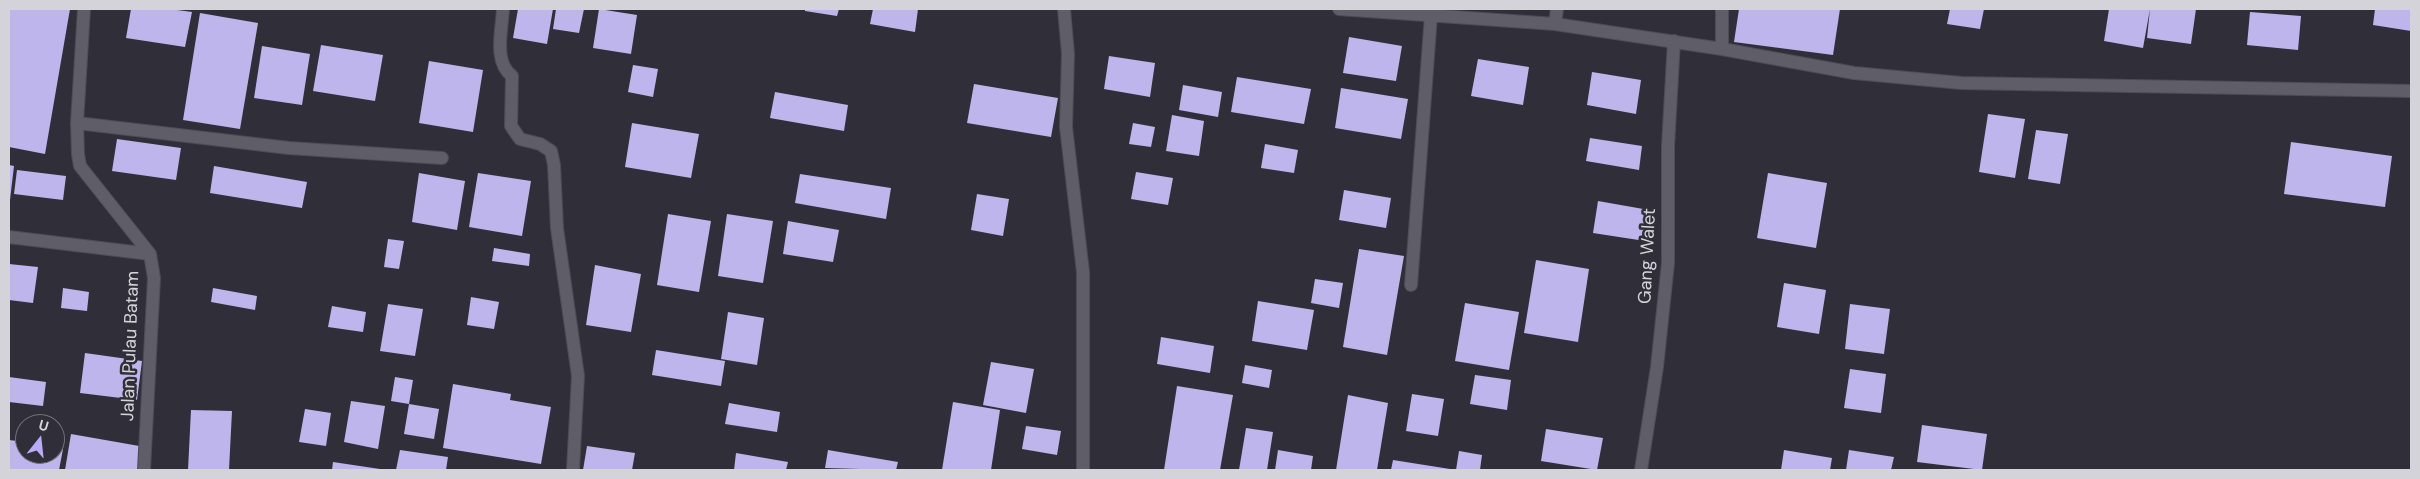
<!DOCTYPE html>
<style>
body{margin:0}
#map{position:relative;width:2420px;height:479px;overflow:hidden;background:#302f39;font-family:"DM Sans",sans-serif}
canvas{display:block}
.frame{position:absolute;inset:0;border:10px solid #d4d3da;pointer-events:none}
.north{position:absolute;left:15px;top:414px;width:50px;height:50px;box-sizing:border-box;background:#302f39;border:1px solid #727179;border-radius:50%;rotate:16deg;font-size:14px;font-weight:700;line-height:20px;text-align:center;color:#d4d3da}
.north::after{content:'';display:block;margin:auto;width:18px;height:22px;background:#b9abf7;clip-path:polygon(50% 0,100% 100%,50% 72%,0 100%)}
</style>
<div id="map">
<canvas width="2420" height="479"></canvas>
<div class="frame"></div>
<div class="north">U</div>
</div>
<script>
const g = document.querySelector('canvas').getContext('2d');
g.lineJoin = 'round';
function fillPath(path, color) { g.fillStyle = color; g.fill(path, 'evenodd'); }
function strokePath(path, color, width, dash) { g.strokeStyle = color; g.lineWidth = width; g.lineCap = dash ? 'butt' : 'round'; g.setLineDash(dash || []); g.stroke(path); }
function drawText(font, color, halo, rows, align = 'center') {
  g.font = font + ' "DM Sans",sans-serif'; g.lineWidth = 5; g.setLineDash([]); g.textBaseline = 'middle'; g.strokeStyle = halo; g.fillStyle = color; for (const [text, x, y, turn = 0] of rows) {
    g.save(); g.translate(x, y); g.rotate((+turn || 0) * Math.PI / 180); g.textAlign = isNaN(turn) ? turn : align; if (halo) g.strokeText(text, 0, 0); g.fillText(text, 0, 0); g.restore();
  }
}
fillPath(new Path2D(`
 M9,9H70L45,154L9,147Z
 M131,9H170L192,12L185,47L126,38Z
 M518,9H553L547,44L513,38Z
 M556,9H584L579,33L553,29Z
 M599,9L637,15L631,54L593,48Z
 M805,9H839L837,16L805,11Z
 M873,9H918L915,32L870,24Z
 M1739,9H1840L1833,55L1734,42Z
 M1950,9H1984L1980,29L1947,24Z
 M2109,9H2150L2143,48L2104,41Z
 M2150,9H2196L2191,44L2147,38Z
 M2375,9H2411V31L2373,25Z
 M2250,12L2301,16L2298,50L2247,45Z
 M200,13L258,23L240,129L183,120Z
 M1349,37L1402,46L1396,81L1343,73Z
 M321,45L383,55L375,101L313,91Z
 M262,46L310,54L302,105L254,98Z
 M1109,56L1155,63L1150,97L1104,89Z
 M1478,59L1529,67L1523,105L1471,96Z
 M429,61L483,70L473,132L419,123Z
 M633,65L658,69L653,97L628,92Z
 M1592,72L1641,80L1636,114L1587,105Z
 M1237,77L1311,89L1304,124L1231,112Z
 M974,84L1058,98L1051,137L967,123Z
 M1183,85L1222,92L1218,117L1179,110Z
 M1341,88L1408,99L1401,139L1335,128Z
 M775,92L848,105L844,131L770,118Z
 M1988,114L2025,119L2015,178L1979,172Z
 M1172,115L1204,121L1199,156L1166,151Z
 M632,123L699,134L691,178L625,167Z
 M1133,123L1155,127L1151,147L1129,144Z
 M2036,130L2068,134L2060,184L2028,179Z
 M1590,138L1642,146L1639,170L1586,161Z
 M117,139L181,148L176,180L112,171Z
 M2291,142L2392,156L2385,207L2284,194Z
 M1265,144L1298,150L1294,173L1261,168Z
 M9,165L14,166L10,200H9Z
 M214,166L307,182L302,208L210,193Z
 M17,170L66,176L63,200L14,194Z
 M1136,172L1173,178L1168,205L1131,199Z
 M419,173L465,181L457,230L412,222Z
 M478,173L531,181L522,236L469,227Z
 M1768,173L1827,183L1816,248L1757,238Z
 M800,174L891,188L886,219L795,203Z
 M1344,190L1391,198L1386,228L1339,220Z
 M977,194L1009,199L1003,236L971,230Z
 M1598,201L1649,210L1645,241L1593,233Z
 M668,214L711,221L699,292L657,285Z
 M727,214L773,221L763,283L718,276Z
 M788,221L839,230L833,262L783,254Z
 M388,239L404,241L399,269L384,267Z
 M494,248L530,254L529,266L492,261Z
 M1359,249L1404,256L1387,355L1343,347Z
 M1536,260L1589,269L1578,342L1524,333Z
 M9,264L38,267L33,303L9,300Z
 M595,265L641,274L631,332L586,325Z
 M1315,279L1343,283L1339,308L1311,303Z
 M1784,283L1826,290L1819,334L1777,327Z
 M63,288L89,292L87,311L61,308Z
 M213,288L257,296L255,310L211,302Z
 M471,297L499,302L494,329L467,325Z
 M1258,301L1314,310L1307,350L1252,341Z
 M1465,303L1519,312L1509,370L1455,361Z
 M388,304L423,309L415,356L380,351Z
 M1850,304L1890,309L1884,354L1845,349Z
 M332,306L366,312L363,332L328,327Z
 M728,312L764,318L757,365L721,359Z
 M1161,337L1214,346L1210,373L1157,364Z
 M656,350L725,361L721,386L652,375Z
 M85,353L142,361L137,400L80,393Z
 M991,362L1034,369L1026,413L983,405Z
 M1245,365L1272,370L1269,388L1242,383Z
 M1850,369L1886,374L1881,413L1844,408Z
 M1475,375L1511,380L1507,410L1470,404Z
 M9,377L46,382L43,406L9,402Z
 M395,377L413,380L409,404L391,401Z
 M453,384L511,394L510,400L551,407L541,464L443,448Z
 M1177,386L1233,395L1220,470H1164Z
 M1412,394L1444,399L1438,436L1406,431Z
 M1348,395L1388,403L1377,470H1336Z
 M351,401L385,406L378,449L344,442Z
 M953,402L1000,410L991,470H942Z
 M729,403L780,412L777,432L725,424Z
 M409,404L439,409L434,439L404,434Z
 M305,409L331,413L326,446L299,442Z
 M191,410L232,411L229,470H188Z
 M1922,425L1987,434L1982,470L1917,462Z
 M1026,426L1061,431L1057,455L1022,449Z
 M1246,428L1273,432L1267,470H1239Z
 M1546,429L1603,438L1597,470L1541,461Z
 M71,434L145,447L141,470H65Z
 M9,440L25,442V454H55V448L63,449L59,470H9Z
 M587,446L635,453L632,470H583Z
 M400,450L448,457L446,470H396Z
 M828,450L898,462L896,470L825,468Z
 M1278,450L1313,456L1311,470H1275Z
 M1784,450L1832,458L1830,470H1781Z
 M1849,450L1894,457L1891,470H1846Z
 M1459,451L1482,455L1480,470H1456Z
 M736,453L788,462L786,470H734Z
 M1393,460L1450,469V470H1391Z
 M333,462L380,469V470H332Z`), '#beb5ec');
const minor = new Path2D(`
 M84,9L77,123L78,154L80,166L150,254L154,278L144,470
 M503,9C502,30 493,62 512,76L511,126L520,139L540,144L551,151L554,165L557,228L578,376L573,470
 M1064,9L1068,54L1066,127L1083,272V470
 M1339,9L1555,24L1722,49L1854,73L1961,83L2411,91
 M1555,24L1557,9
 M1722,49V9
 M77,123L289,148L442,158
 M9,237L150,254
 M1411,285L1431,15
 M1641,470L1657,367L1668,263V146L1674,41`);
strokePath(minor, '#4d4c54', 14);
strokePath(minor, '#5e5d68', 12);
drawText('18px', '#d4d3da', '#302f39', [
 ["Gang Walet",1648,256,-87],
 ["Jalan Pulau Batam",131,346,-88]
]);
</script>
